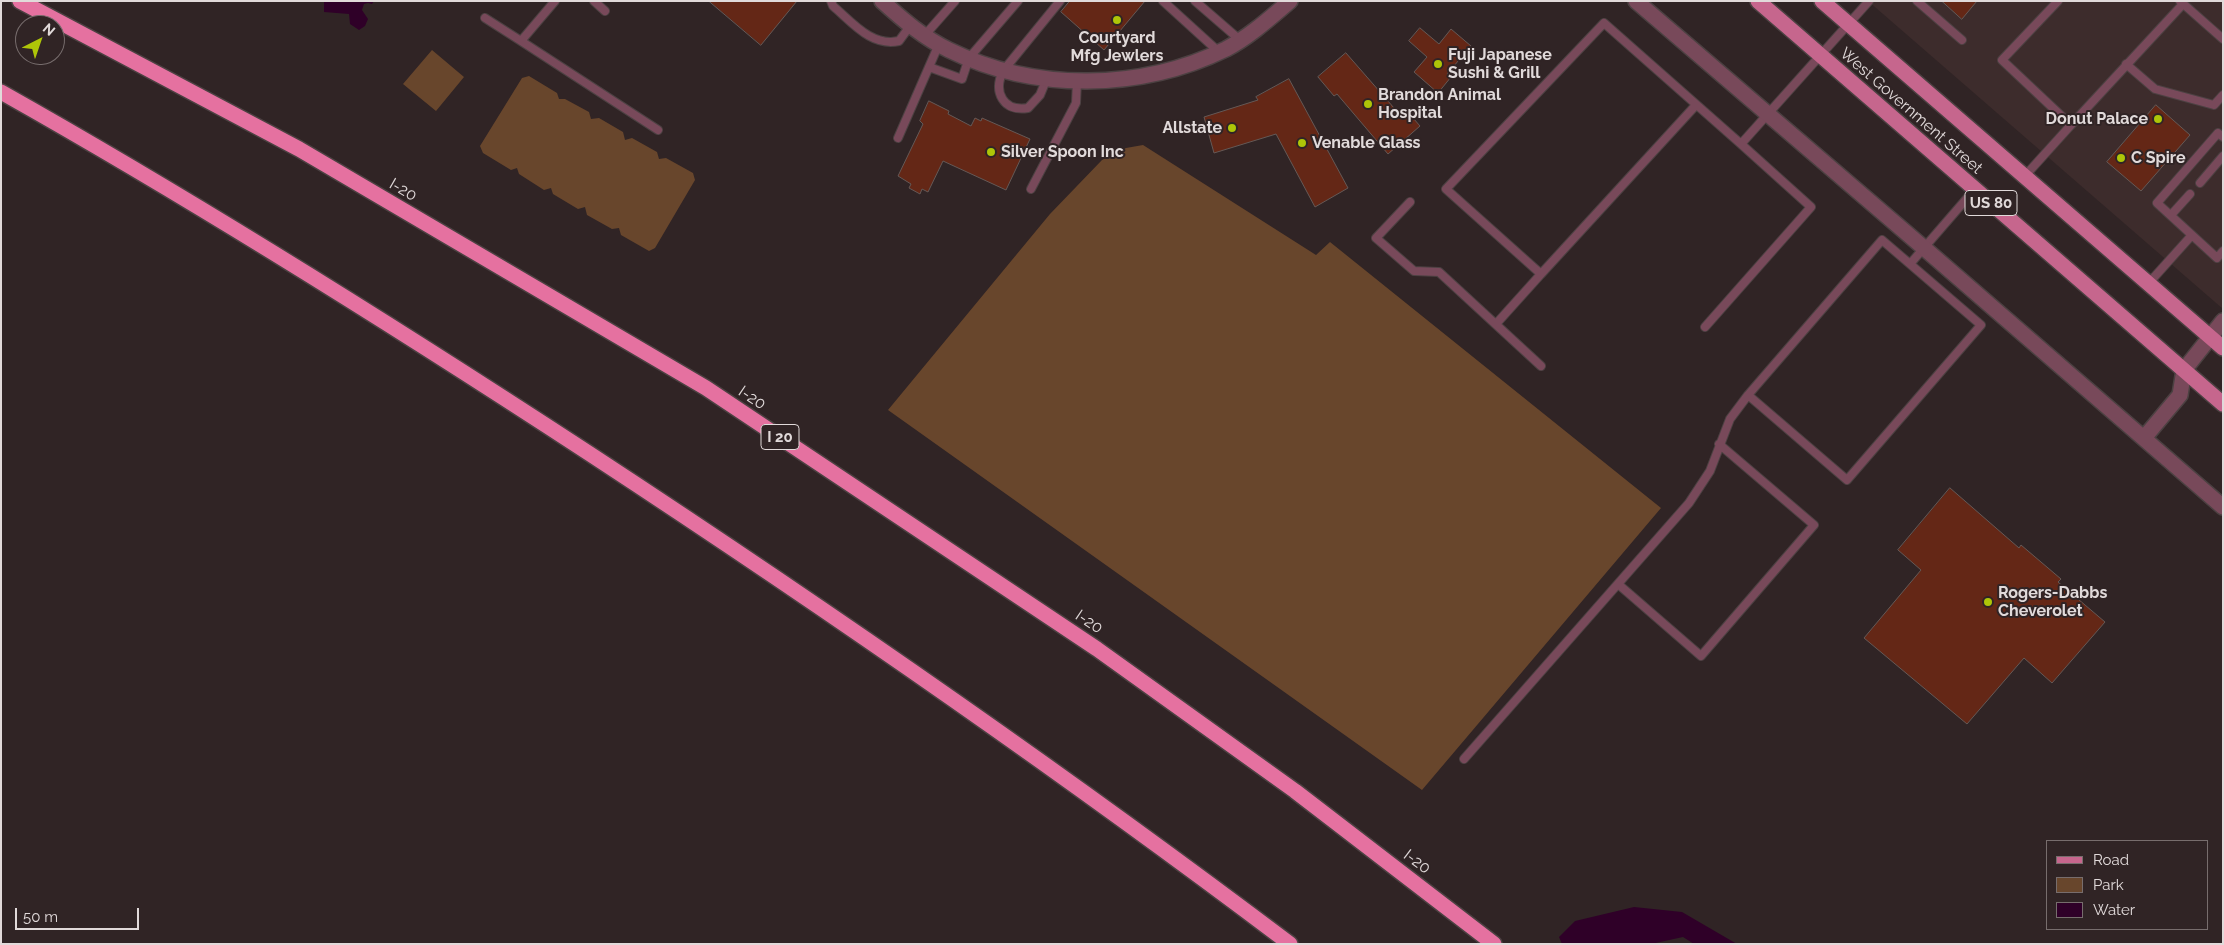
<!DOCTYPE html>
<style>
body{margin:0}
#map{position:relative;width:2224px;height:945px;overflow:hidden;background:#302425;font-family:Raleway,sans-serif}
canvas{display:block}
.frame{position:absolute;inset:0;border:2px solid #e1dada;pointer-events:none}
.legend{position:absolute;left:2046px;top:840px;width:162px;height:90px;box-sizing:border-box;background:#302425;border:1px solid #776d6d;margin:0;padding:6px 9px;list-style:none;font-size:15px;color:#e1dada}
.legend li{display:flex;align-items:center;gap:10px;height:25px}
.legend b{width:25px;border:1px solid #776d6d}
.north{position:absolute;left:15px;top:15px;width:50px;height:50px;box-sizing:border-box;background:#302425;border:1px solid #776d6d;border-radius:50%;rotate:41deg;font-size:14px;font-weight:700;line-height:20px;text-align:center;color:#e1dada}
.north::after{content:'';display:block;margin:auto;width:18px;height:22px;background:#aec508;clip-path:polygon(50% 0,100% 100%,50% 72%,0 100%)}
.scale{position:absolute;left:15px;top:908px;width:124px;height:22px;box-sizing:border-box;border:2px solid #e1dada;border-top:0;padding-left:6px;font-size:15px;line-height:18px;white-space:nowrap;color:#e1dada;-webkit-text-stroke:4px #302425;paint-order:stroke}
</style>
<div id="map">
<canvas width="2224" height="945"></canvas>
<div class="frame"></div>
<ul class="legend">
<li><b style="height:6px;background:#c6668d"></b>Road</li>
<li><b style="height:14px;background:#68462c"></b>Park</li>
<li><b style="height:14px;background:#2f0028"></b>Water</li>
</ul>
<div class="north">N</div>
<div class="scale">50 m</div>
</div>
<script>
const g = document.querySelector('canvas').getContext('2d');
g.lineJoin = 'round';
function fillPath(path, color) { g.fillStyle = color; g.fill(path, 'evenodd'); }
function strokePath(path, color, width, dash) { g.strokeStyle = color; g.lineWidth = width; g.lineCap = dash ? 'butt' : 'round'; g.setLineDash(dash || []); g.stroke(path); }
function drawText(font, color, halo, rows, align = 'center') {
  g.font = font + ' Raleway,sans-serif'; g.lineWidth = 4; g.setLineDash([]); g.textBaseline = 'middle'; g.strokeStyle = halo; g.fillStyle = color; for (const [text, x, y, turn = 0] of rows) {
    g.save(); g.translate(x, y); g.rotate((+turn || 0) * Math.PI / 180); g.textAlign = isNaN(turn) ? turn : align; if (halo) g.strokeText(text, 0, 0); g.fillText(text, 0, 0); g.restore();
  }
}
fillPath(new Path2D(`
 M1868,1H2223V309Z`), '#3d2c2c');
fillPath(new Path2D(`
 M432,50L464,77L436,111L403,84Z
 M529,76L557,93L559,99H565L589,112L591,119L599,118L623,132L625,140L632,138L657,152L659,159L666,158L693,173L695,180L655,248L649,251L621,235L619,228L612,229L587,215L585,207L578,209L553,194L551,188L544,190L519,174L517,168L511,170L483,153L480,146L522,78Z
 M1143,145L1316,255L1330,242L1661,508L1422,790L888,410L1050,214L1102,160L1126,148Z`), '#68462c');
fillPath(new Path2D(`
 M324,1H374L372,4L368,3L364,4L362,10L368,19L365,26L359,30L350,24L349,14L324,12Z
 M1634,907L1682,912L1737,944H1694L1683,937L1651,944H1562L1559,937L1575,921Z`), '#2f0028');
const building = new Path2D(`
 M709,1H797L761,45Z
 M1070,1H1145L1104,50L1061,12Z
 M1942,1H1977L1962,19Z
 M1420,28L1439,44L1451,29L1471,46L1447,74L1451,77L1438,93L1414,72L1427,57L1409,41Z
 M1346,53L1401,116L1407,111L1420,126L1388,154L1337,94L1334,96L1318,77Z
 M1289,79L1348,188L1315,207L1276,134L1214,153L1204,117L1258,100L1256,97Z
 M929,101L949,111L948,114L971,126L975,118L981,121L982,118L1030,139L1006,190L943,161L928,192L922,189L920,194L909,188L911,184L898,176L923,124L920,121Z
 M2156,105L2190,135L2141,191L2107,162Z
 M1950,488L2019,548L2021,545L2061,579L2058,582L2105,622L2052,683L2024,658L1967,724L1864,638L1921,570L1898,550Z`);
fillPath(building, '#642716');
strokePath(building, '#655956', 1);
const lane = new Path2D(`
 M555,1L521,41L658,130
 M594,1L605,11
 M831,1L833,6C852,22 871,47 899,41L910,26
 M1163,1L1219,52
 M1195,1L1240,40
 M1917,1L1962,40
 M2058,1L2002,60L2071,125L2183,4
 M2180,1L2223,39
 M485,18L521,41
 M925,35L955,1
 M2126,64L2155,89L2214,105L2223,95
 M929,67L962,79L969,58L1018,1
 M1047,78L1040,95L1028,108C1003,112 993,92 1003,71L1060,1
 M1696,105L1541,274L1446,189L1604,23L1741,144L1869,1
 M2223,137L2218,133L2157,203L2217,258L2223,251
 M898,138L939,44
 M2024,177L2071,125
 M2200,183L2223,156
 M1031,189L1076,103L1077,81
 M1410,202L1376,238L1414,271L1439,272L1541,366
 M2171,215L2190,194
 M1910,264L1981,325L1847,480L1748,395L1882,240L1910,264L1975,189
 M2148,284L2192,235
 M1496,324L1541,274
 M1705,327L1811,207L1741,144
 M1618,584L1701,656L1814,525L1719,444
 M1464,759L1689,503L1710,471L1730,419L1748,395`);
const street = new Path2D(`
 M882,1C903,20 924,38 949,50C1035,92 1140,91 1226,49C1249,37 1270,18 1290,1
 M1636,1L1924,248L2223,507
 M2144,438L2180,395L2184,370L2223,321`);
const primary = new Path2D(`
 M1758,1L2223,404
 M1822,1L2223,348`);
const highway = new Path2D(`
 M20,1L299,149L706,388L1097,649L1295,791L1494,944
 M1,92C202,205 397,328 590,454C828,610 1062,772 1290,944`);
strokePath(lane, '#4c4142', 10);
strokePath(street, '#4c4142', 18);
strokePath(primary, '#4c4142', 18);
strokePath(highway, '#4c4142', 18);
strokePath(lane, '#78495a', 8);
strokePath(street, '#78495a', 15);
strokePath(primary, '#c6668d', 15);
strokePath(highway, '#e571a0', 15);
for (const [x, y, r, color] of [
 [1117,20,5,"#aec508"],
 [1438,64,5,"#aec508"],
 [1368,104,5,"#aec508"],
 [2158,119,5,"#aec508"],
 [1232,128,5,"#aec508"],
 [1302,143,5,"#aec508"],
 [991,152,5,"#aec508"],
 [2121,158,5,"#aec508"],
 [1988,602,5,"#aec508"]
]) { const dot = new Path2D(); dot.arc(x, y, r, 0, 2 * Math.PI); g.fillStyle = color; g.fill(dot); strokePath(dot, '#302425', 2); }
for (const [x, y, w] of [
 [1991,203,52],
 [780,437,38]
]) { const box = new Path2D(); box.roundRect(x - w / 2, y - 12.5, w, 25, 4); g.fillStyle = '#302425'; g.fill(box); strokePath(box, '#e1dada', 1); }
drawText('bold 15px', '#e1dada', null, [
 ["US 80",1991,203],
 ["I 20",780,437]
]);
drawText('bold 16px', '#e1dada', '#302425', [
 ["Courtyard",1117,38,"center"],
 ["Mfg Jewlers",1117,56,"center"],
 ["Fuji Japanese",1448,55],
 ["Sushi & Grill",1448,73],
 ["Brandon Animal",1378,95],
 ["Hospital",1378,113],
 ["Donut Palace",2148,119,"right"],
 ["Allstate",1222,128,"right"],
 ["Venable Glass",1312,143],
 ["Silver Spoon Inc",1001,152],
 ["C Spire",2131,158],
 ["Rogers-Dabbs",1998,593],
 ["Cheverolet",1998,611]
], 'left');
drawText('16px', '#e1dada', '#302425', [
 ["West Government Street",1911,111,41],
 ["I-20",403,190,30],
 ["I-20",752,398,34],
 ["I-20",1089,622,34],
 ["I-20",1417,862,37]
]);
</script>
